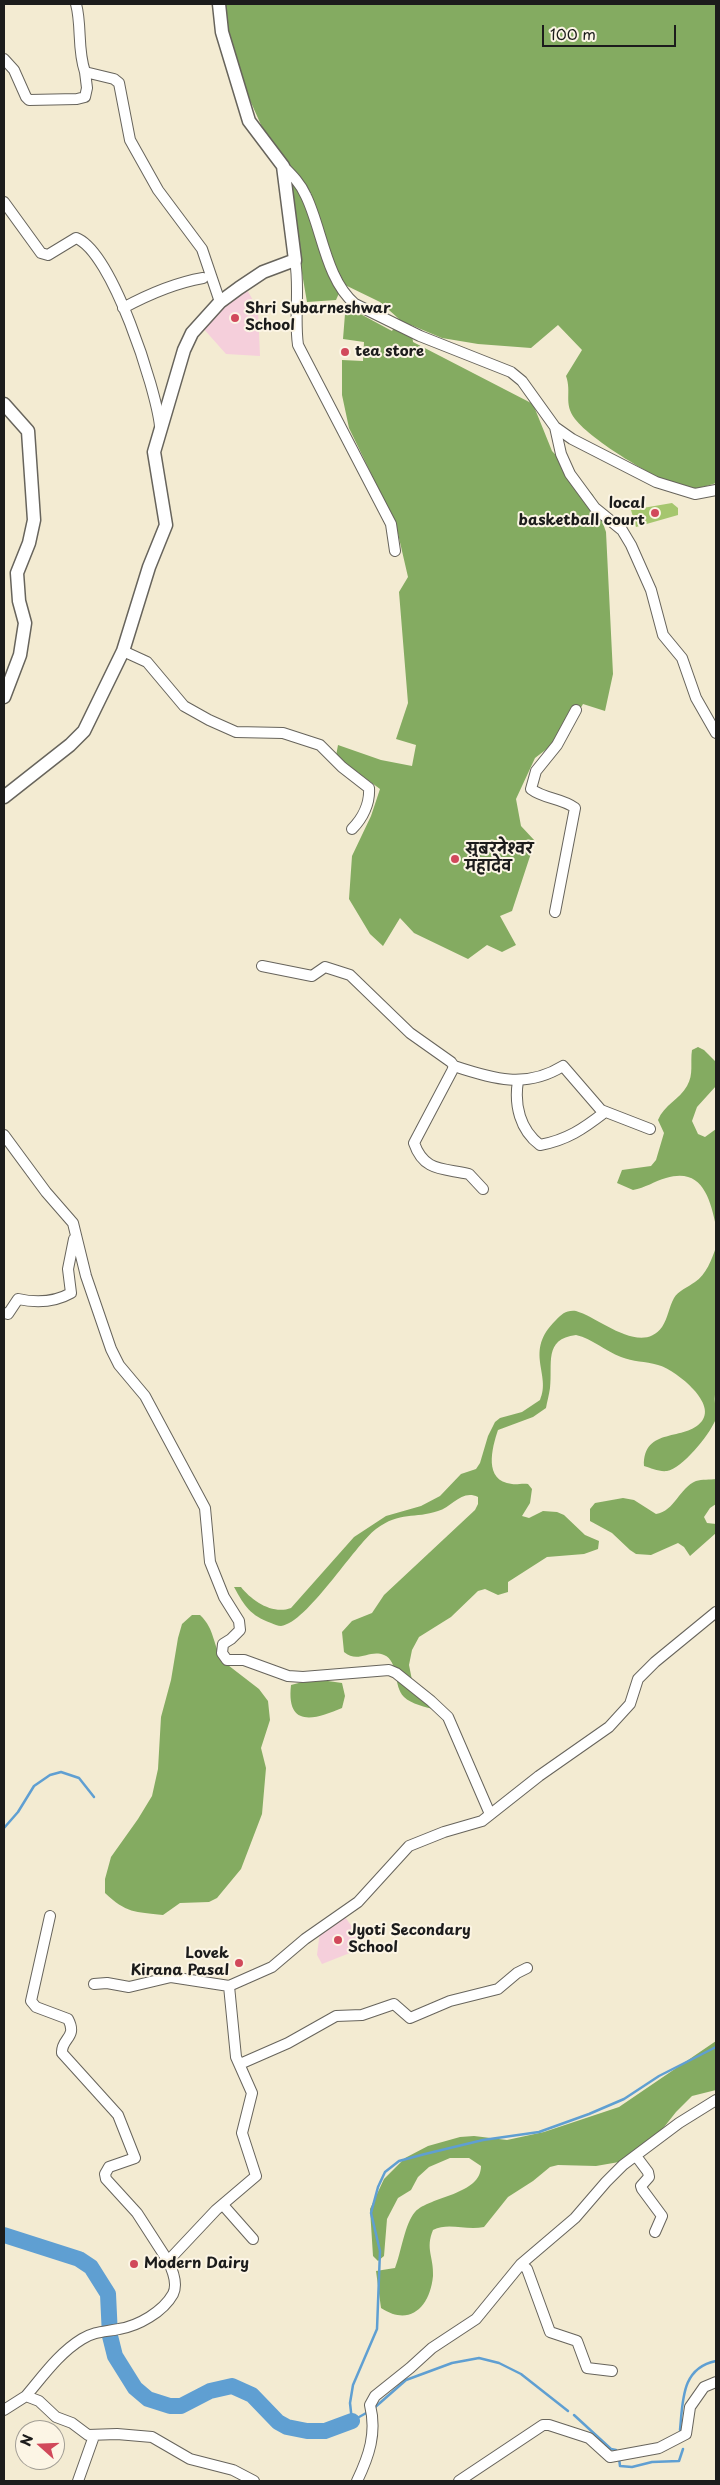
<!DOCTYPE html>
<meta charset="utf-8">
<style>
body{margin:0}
#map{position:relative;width:720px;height:2485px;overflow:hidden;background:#f3ebd2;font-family:"Playpen Sans",sans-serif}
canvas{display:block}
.frame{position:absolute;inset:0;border:5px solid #1c1c1c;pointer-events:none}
.north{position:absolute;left:15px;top:2420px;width:50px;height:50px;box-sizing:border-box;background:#fcf5e5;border:1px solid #a29e95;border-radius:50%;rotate:290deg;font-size:14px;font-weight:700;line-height:20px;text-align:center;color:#1c1c1c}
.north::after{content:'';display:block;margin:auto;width:18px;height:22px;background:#d1495b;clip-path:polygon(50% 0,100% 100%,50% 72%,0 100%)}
.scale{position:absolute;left:542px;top:25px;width:134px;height:22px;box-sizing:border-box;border:2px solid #1c1c1c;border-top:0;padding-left:6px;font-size:15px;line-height:18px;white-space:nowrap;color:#1c1c1c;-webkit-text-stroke:4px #fcf5e5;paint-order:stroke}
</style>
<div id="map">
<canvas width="720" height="2485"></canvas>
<div class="frame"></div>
<div class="north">N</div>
<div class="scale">100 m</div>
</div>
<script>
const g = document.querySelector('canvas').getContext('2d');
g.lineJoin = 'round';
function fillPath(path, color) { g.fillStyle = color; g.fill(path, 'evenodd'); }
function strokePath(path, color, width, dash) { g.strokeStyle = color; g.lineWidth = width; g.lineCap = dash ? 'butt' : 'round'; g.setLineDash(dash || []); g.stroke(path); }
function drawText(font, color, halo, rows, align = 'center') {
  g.font = font + ' "Playpen Sans","Playpen Sans Deva",sans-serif'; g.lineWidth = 4; g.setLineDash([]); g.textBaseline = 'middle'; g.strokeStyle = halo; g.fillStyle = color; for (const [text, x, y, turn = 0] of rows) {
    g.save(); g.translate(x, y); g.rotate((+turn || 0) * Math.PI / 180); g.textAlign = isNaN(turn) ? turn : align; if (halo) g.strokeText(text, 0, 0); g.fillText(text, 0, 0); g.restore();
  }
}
fillPath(new Path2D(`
 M246,288L258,309L260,356L226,354L202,327Z
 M343,1914L355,1931L360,1949L322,1964L317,1955L320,1931Z`), '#f5cfdb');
fillPath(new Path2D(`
 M672,503L678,508V515L636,527L631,510Z`), '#a5c66e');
fillPath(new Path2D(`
 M225,4H716V483C706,486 693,491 682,488C656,479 592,441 575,419C563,403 572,393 566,376L582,350L558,325L531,348L478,344L442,338L411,325L413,342L533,404L552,451L593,495L606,532L613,674L605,711L583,704L565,735L535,758L516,799L521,826L535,841L512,911L500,916L516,945L502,952L487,945L468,959L414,933L400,918L383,946L370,934L349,899L352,856L371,816L380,789L336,756L338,745L381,760L412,766L416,745L396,739L408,703L399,592L408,577L396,525L349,428L342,395V360L363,361L364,342L343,339L345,314L353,310L392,331L399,319L380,302L343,284L336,300L307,302L286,181L237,71L223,17Z
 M698,1047L704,1050L716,1062V1086L697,1107L692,1121L698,1134L705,1137L716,1129V1226C710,1198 702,1167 666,1178C655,1181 645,1188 633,1190L617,1183L622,1170L651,1166L656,1160L664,1133L658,1120C664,1105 680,1099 687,1086C694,1074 690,1063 692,1050Z
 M716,1247V1391C712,1402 719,1411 715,1421C709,1435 682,1469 667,1471C659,1472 651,1468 644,1466C643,1426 686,1442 702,1421C717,1402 674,1369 658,1365C645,1361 633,1362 621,1357C605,1351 593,1339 576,1335C543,1339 553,1364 550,1388C549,1395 547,1402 546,1408L533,1417L498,1430C492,1448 483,1481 512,1484C517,1485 522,1483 528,1484L532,1489L530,1503L522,1516L529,1518L543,1511L557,1512L564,1515L585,1535L599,1541L598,1549L584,1554L547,1557L508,1582V1592L498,1595L485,1589L478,1591L451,1617L419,1637L412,1650L409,1665L412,1680L436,1710C426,1707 411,1704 404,1697C393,1686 399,1661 384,1655C369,1649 358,1664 344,1652L342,1632L352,1621L372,1613L384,1595L475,1510L478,1504V1497C462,1489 452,1507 438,1511C415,1519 400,1511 376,1529C354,1546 307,1623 281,1626C278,1626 274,1624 271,1623C250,1615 245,1607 234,1587H241C252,1601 273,1615 291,1608L354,1537L386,1516L421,1506L440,1496L461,1474L476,1469L480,1463L488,1436L495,1422L500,1418L522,1412L540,1400C552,1374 523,1352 556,1320C562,1314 566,1310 576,1311C600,1318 641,1356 662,1327C668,1318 669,1307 674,1298C678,1291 688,1287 695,1282C706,1275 712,1259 716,1247Z
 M716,1479V1504L710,1508L704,1517L707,1523L716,1524V1533L690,1556L684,1547L678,1543L651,1555L636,1554L630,1550L612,1533L590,1521V1509L595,1503L623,1498L634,1500L656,1514C675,1511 679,1488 696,1481C702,1479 710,1480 716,1479Z
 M192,1615H200C216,1630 212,1646 224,1662L259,1689L268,1701L270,1720L261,1748L266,1768L262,1814L241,1869L217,1898L209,1902L180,1903L163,1915C135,1912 126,1913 105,1893V1879L111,1857L138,1819L152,1796L158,1769L161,1717L171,1680L178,1638L182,1624Z
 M314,1679L342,1683L345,1696L342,1708C316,1719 286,1729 291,1685Z
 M716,2041V2090L692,2096L676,2112L657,2136L619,2162L596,2166L558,2165L550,2167L533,2181L508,2197L484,2227C466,2231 449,2222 433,2230C425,2249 434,2257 433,2276C430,2307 410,2327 381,2308L376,2271L395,2268C401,2253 405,2223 415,2212C430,2196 481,2195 481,2166L469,2158H450L429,2167L418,2177L411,2190L398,2198L387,2219L384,2256L378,2261L373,2256L370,2209L384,2179L405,2158L428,2146L460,2137L474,2136L507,2140L544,2132L619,2107Z`), '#84ab61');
strokePath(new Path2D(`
 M4,1828L18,1812L34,1786L50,1775L61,1772L79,1778L94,1797
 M373,2409L406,2380L452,2363L479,2358L499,2363L521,2374L568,2411
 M368,2412L352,2421L350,2403L353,2385L377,2329L380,2251L371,2213L378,2187L385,2172L399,2161L425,2154L483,2140L539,2132L589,2114L624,2099L659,2076L716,2047
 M574,2415L611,2449L616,2450
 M680,2430C683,2401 681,2368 716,2361
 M619,2458L620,2466L632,2467L652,2462L679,2461L683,2449`), '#5f9fd2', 2.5);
strokePath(new Path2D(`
 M4,2235L79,2259L91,2267L108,2294L110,2336L115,2356L135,2388L148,2399L170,2406H181L210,2391L232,2386L252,2395L278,2422L287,2427L307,2431H325L352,2421`), '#5f9fd2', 16);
const minor = new Path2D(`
 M76,4C82,26 77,49 85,72L114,79L119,83L130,140L158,190L202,249L220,302
 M4,59L14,70L26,97L29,100L77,99L85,97L87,88L85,72
 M283,166C292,175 301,184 306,196C322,229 326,280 355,304L420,336L511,372L522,381L555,427L572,439L656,482L695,494L716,490
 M4,202L41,253L48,255L76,238C112,251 156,389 160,426
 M295,260C300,288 294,317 298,345L391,524L395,551
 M123,308C149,294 174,283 203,278
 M555,427L561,454L570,474L595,508L622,530L631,545L651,590L663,635L682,658L696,698L716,733
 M123,651L147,662L184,706L209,720L236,732L283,733L320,745L342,767L369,788C370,803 363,818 352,829
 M555,912L575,808C562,798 544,799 531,789L536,771L557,745L576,710
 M262,966L312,976L325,967L350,975L410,1033L451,1062L454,1066L452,1071L414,1143C424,1172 443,1168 469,1174L483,1189
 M454,1066C493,1079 526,1089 563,1066L601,1110L650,1129
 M518,1081C514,1105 520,1130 540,1145C567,1140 583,1129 605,1112
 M4,1135L46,1192L73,1223L86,1276L111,1349L119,1365L145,1396L205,1508L210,1562L224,1597L239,1621L240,1630L231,1639L223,1644L222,1653L227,1660H244L288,1676L303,1677L389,1670L396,1673L431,1701L448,1717L490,1814
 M4,1313L8,1314L18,1299C36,1303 55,1302 71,1293L68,1269L74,1239
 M50,1916L31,2001L36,2007L68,2019C78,2038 61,2038 62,2053L118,2115L135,2158L109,2167L105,2174L106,2179L137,2213L168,2261
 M94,1984L107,1983L129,1987L171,1977L229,1986
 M240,2064L288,2043L336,2016L362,2015L394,2004L410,2018L450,2001L498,1989L517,1973L527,1968
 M636,2156L648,2172L649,2177L641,2186L642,2189L662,2216L655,2232
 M223,2205L253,2239
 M521,2264L527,2269L550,2332L577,2341L587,2368L612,2371
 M26,2396C43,2376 59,2353 82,2339C95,2331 105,2332 119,2329C138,2326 163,2312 173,2294C178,2284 173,2271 168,2261L216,2210L256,2176L242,2133L252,2093L236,2057L229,1986L272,1967L305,1939L358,1902L409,1846L444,1832L482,1821L539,1776L609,1727L630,1704L638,1679L655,1662L716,1612
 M4,2410L26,2396L39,2401L56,2417L72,2423L88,2435L117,2434L152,2437L190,2459L233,2470L254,2481
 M78,2481L94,2436
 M357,2481C369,2456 377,2433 370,2405L375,2396L410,2368L432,2348L476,2319L521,2264L575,2218L606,2182L623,2165L679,2123L716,2100
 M459,2481L543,2425H549L589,2438L610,2457L659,2448L686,2434L690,2407L704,2387L716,2382`);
const tertiary = new Path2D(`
 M4,404L28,431L34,520L29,543L17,573L19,601L25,623L20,655L4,697
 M4,797L70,745L84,731L123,651L149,567L166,525L154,452L184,350L192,333L220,302L239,288L263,272L295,260L283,166L249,121L222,32L219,4`);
strokePath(minor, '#67645c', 12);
strokePath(tertiary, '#67645c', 15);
strokePath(minor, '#fff', 10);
strokePath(tertiary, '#fff', 12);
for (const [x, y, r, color] of [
 [235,318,5,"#d1495b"],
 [345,352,5,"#d1495b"],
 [655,513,5,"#d1495b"],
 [455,859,5,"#d1495b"],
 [338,1940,5,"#d1495b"],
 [239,1963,5,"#d1495b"],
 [134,2264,5,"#d1495b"]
]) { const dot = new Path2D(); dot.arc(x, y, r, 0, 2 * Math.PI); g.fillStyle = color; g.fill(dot); strokePath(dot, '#fcf5e5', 2); }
drawText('bold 15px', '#1c1c1c', '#fcf5e5', [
 ["Shri Subarneshwar",245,309],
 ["School",245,326],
 ["tea store",355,352],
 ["local",645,504,"right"],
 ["basketball court",645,521,"right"],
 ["सुबरनेश्वर",465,850],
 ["महादेव",465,867],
 ["Jyoti Secondary",348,1931],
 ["School",348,1948],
 ["Lovek",229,1954,"right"],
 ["Kirana Pasal",229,1971,"right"],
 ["Modern Dairy",144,2264]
], 'left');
</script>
